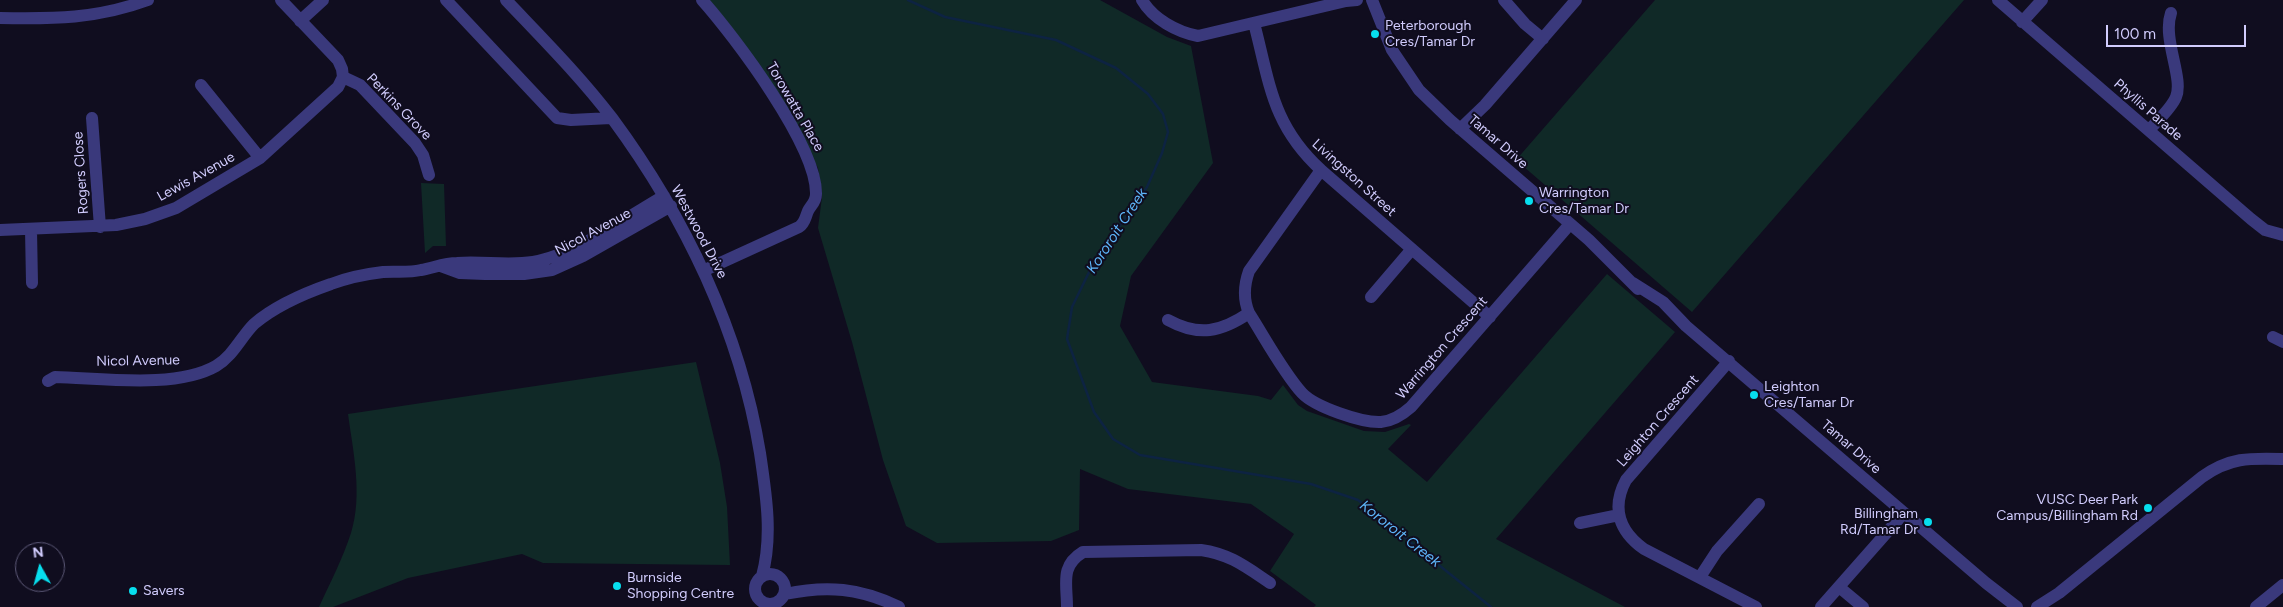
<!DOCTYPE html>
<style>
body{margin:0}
#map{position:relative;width:2283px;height:607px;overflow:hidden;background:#100d1f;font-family:Figtree,sans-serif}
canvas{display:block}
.north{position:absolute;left:15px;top:542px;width:50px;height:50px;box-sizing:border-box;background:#100d1f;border:1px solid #5d5978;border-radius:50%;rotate:353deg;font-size:14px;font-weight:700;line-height:20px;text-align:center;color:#d1ccfd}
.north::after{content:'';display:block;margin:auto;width:18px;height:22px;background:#07deee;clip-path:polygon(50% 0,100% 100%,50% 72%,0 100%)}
.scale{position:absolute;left:2106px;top:25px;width:140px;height:22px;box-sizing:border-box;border:2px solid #d1ccfd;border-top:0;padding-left:6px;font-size:15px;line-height:18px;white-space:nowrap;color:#d1ccfd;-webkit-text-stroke:4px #100d1f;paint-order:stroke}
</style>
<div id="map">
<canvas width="2283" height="607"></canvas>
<div class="north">N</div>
<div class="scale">100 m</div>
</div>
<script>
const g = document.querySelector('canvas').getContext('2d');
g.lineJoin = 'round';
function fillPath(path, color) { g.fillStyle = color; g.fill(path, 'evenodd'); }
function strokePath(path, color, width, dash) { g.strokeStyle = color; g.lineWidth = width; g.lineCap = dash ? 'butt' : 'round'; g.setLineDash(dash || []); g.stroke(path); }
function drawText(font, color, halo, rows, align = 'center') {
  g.font = font + ' Figtree,sans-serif'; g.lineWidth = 4; g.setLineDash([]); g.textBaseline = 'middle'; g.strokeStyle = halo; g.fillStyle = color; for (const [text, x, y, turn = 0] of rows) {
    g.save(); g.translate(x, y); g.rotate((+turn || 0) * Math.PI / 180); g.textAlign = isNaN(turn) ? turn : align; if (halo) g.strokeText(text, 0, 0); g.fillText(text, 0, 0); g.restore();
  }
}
fillPath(new Path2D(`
 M709,0H1100L1167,37L1191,46L1213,163L1131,276L1120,326L1152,382L1258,396L1271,400L1283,385L1298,405L1307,411L1364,431L1385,432L1409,424L1411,425L1388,449L1427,482L1607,274L1675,332L1496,539L1625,607H1314L1316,605L1270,571L1294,534L1251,504L1128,489L1080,469L1079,530L1051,541L937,543L906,526L883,460L852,342L818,228L822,197L818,168L795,124Z
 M1655,0H1964L1692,312L1516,160Z
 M421,183L444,184L446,246H433L425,253Z
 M696,362L720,463L727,507L730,565L543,563L522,554L408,578L333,607H319C330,583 343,558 351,533C363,495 353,451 348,414Z`), '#102927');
strokePath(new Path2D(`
 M908,0L945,17L1056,40L1116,68L1148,94L1163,114L1168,132L1162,153L1147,187L1094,262L1072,307L1067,339L1094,412L1113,439L1140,455L1311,484L1358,500L1491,607`), '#0d2342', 2.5);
strokePath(new Path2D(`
 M281,0L338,60L342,69L343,77L360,85L415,143L423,155L429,175
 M446,0L557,118L571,120L611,118
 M506,0C542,38 580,76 612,118C685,217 740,331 760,453C766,494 773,536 762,576
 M702,0C735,37 817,146 816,194C816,202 811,205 808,211C805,218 805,223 799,227L705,270
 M1142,0C1153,19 1177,32 1198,36L1346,1L1357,0
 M1372,0L1392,50L1419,90L1450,120L1589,240L1638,289
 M1504,0L1525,24L1543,39
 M1998,0L2251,219L2265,230L2283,235
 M0,18C53,19 97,19 148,0
 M300,21L323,0
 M2022,22L2042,0
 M1254,23C1270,84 1272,125 1321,170L1490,317
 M201,85L260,158
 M92,118L100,227
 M1460,129L1485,105L1576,0
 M2149,130C2157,121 2171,109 2176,97C2184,78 2162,39 2171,13
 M1321,170L1249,271C1244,285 1243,299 1249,313C1265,338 1283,372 1302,393C1315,407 1362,423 1381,422C1393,421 1402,415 1411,407L1570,224
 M0,230L116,225L145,219L176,208L260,158L338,87L343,77
 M31,230L32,283
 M441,266L460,273L485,274H524L552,270L583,256L671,206
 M1633,283L1663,302L1686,326L1986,583L2017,607
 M1371,297L1412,249
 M1168,320C1199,337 1221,332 1249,313
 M2273,337L2283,342
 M1729,361L1626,480C1611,508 1619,531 1644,549L1756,607
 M48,381L55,377C101,378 176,389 216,366C233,356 241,337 254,324C275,306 305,293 331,284C347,278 366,274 383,272C395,271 408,273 421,270C433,268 444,263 457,263C483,261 508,266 533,262C575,255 627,217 664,196
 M1580,523L1619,515
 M755 589a15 15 0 1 1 30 0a15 15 0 1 1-30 0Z
 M1700,577L1717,551L1759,504
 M1839,587L1863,607
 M785,594C827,585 860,588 899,607
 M1067,607C1067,583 1060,566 1083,552L1201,550C1230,554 1246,567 1270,583
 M1821,607L1904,513
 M2037,607L2059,593L2202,477C2230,457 2250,458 2283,459
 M2256,607L2283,585`), '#3a397c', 12);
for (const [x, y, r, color] of [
 [1375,34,5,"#07deee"],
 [1529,201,5,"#07deee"],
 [1754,395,5,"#07deee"],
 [2148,508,5,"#07deee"],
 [1928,522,5,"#07deee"],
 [617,586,5,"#07deee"],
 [133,591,5,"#07deee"]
]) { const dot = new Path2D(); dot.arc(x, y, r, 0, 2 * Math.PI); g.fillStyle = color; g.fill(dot); strokePath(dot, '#100d1f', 2); }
drawText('14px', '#d1ccfd', '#100d1f', [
 ["Peterborough",1385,26],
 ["Cres/Tamar Dr",1385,42],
 ["Warrington",1539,193],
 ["Cres/Tamar Dr",1539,209],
 ["Leighton",1764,387],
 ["Cres/Tamar Dr",1764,403],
 ["VUSC Deer Park",2138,500,"right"],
 ["Campus/Billingham Rd",2138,516,"right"],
 ["Billingham",1918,514,"right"],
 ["Rd/Tamar Dr",1918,530,"right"],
 ["Burnside",627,578],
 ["Shopping Centre",627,594],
 ["Savers",143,591]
], 'left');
drawText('14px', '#d1ccfd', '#100d1f', [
 ["Perkins Grove",399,107,46],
 ["Torowatta Place",795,107,60],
 ["Phyllis Parade",2148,110,41],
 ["Tamar Drive",1498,142,41],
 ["Rogers Close",81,173,-94],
 ["Lewis Avenue",196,177,-29],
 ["Livingston Street",1354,178,42],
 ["Nicol Avenue",593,232,-28],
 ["Westwood Drive",699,232,62],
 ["Warrington Crescent",1442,348,-49],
 ["Nicol Avenue",138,361,-1],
 ["Leighton Crescent",1658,421,-49],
 ["Tamar Drive",1851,447,41]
]);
drawText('italic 15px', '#5eb6fa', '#100d1f', [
 ["Kororoit Creek",1117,231,-57],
 ["Kororoit Creek",1400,534,38]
]);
</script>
